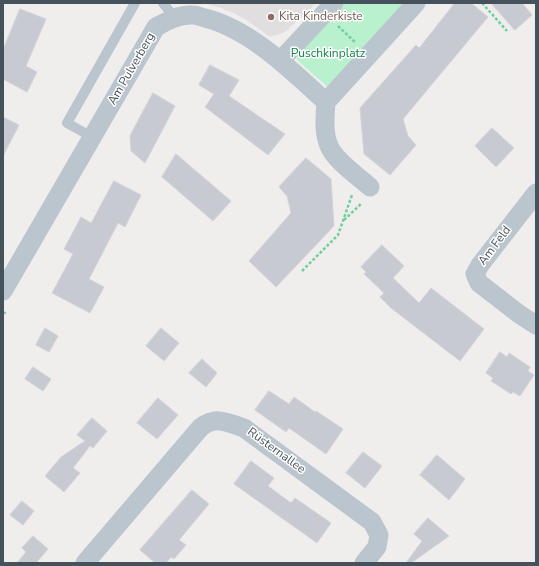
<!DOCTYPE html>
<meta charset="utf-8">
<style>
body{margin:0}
#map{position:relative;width:539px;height:566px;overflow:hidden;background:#f0eded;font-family:"Nunito Sans",sans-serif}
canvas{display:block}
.frame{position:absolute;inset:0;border:4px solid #45515b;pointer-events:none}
</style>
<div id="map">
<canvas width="539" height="566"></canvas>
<div class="frame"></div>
</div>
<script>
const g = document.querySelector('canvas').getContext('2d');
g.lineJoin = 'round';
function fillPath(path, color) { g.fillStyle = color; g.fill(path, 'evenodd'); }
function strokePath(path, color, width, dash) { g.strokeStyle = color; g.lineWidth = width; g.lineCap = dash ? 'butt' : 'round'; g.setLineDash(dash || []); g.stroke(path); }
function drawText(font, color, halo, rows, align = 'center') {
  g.font = font + ' "Nunito Sans",sans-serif'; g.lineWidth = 3; g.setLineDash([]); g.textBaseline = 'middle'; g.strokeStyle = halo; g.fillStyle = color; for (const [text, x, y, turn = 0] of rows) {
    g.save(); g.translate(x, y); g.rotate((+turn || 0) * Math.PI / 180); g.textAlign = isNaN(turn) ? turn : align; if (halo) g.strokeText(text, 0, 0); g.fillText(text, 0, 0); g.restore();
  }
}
fillPath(new Path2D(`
 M204,3H316L285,32L270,37L248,21L236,14L221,8Z`), '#e1dedf');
fillPath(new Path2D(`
 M343,3H407L329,88L297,60L298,51Z`), '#b9f0cd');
const building = new Path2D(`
 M455,3H471L488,17L403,119L408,136L416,145L390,175L364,154L360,108L416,45L419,48Z
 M491,3H522L532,15L515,30Z
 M20,9L46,19L26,66L37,72L27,92L3,79V50Z
 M210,65L239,80L229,96L285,134L268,155L205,107L214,94L199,85Z
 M153,93L175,106L145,163L131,151L130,136Z
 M3,117L19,125L3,156Z
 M492,128L514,148L496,167L475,146Z
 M176,154L231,201L213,221L162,177Z
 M306,158L331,179L334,226L276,287L249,261L291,213L287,196L279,187Z
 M114,181L141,195L125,227L118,223L89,279L104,287L90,313L52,293L73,254L64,249L81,217L91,223Z
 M382,245L404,266L393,278L419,303L431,288L484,329L460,361L391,308L380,297L384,293L364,274L366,272L361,267Z
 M45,328L58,336L49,352L36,345Z
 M161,328L179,343L164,361L146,346Z
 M500,352L507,357L509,353L530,367L528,371L534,375L520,396L513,392L511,394L491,381L493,378L486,373Z
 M202,359L217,373L206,387L189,373Z
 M33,367L51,379L43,391L25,379Z
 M269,391L289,404L294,397L315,412L316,411L343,429L326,454L289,428L286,432L255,410Z
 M158,398L178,415L157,439L137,423Z
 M92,418L107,431L93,448L90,446L73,468L80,473L64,492L45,476L61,457L85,441L77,435Z
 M363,452L382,466L365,488L346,473Z
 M437,455L465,479L449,500L420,475Z
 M251,461L274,478L268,486L291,503L295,498L331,523L317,543L234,484Z
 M192,490L209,504L179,540L186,545L174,559L171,557L166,563H155L140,550Z
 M22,501L34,511L23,525L10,515Z
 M428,518L449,536L411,563H406L422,541L414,534Z
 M33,536L48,549L36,563H17L26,552L22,548Z`);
fillPath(building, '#c7cad0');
strokePath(building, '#d1d3d9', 1);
strokePath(new Path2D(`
 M482,3L507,31
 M338,26L356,43
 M344,220L362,203
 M302,271L338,235L352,195
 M3,312L7,314`), '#70cf9e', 2.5, [3, 2]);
strokePath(new Path2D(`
 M163,3L174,17
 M92,137L67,123L135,3`), '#bbc5cd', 10);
strokePath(new Path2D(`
 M280,61L334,3
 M326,102L416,3
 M536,193L480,265L475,274L479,283L519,314L536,325
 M3,291L156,27C167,21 179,14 193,15C196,15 201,17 205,18C250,29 292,71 326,102C325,117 323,134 330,148C337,162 358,176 370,187
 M85,563L201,427C217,416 226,422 244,428L372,522L379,535L377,547L364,563`), '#bbc5cd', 19);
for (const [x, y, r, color] of [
 [271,17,4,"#8d6e63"]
]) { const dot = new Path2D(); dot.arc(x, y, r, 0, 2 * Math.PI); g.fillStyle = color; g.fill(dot); strokePath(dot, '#fff', 1.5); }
drawText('12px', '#785e54', '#fff', [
 ["Kita Kinderkiste",279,17]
], 'left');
drawText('12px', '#137f47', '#fff', [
 ["Puschkinplatz",328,54]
]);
drawText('12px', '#45515b', '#fff', [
 ["Am Pulverberg",132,69,-60],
 ["Am Feld",495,246,-53],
 ["Rüsternallee",276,451,36]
]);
</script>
